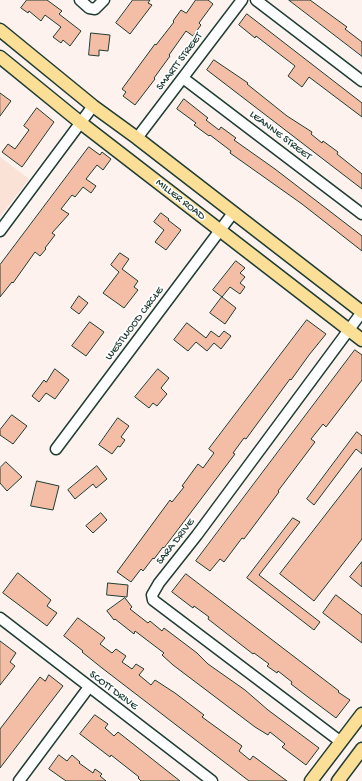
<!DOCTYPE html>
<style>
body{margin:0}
canvas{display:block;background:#fdf2ed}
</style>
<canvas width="362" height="781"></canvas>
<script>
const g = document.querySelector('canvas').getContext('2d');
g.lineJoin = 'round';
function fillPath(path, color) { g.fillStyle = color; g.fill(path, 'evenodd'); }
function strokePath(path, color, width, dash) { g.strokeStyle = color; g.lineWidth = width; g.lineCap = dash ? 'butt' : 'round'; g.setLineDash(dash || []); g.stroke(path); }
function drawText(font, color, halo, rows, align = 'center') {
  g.font = font + ' "Gochi Hand",sans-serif'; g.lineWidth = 3.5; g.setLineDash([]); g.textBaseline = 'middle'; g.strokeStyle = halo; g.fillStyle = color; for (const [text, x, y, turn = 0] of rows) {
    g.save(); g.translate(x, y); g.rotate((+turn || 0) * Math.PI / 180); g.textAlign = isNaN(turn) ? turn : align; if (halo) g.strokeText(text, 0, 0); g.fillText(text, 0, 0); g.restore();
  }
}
fillPath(new Path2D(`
 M0,157L29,179L0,217Z`), '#fae2d7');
const building = new Path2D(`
 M27,0H47L62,11L59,14L81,31L70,46L63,40L61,43L53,37L61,27L45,15L41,21L29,11L28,13L21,8Z
 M133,0H150L148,3L152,5L130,34L116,23Z
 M196,0H208L213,4L199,23L201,25L193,36L186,31L169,55L170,56L154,78L155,79L135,105L123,96L126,92L122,89L155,44L156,45L174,22L173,21L181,10L186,13Z
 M289,0H310L347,27L345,29L362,42V56Z
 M247,14L362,103V117L309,77L302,87L288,76L295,66L256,36L255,38L239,25Z
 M91,33L110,35L108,51L99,50V56L89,55Z
 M214,60L248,83L247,84L287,116L312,132L311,134L322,143L323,141L338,152L337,154L362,174V189L207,70Z
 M0,93L11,101L0,116Z
 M184,99L208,118L206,120L219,130L221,127L236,138L234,140L275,169L362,236V251L302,204L230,153L231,151L210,135L209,136L194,125L196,123L177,109Z
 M37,108L54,122L22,167L2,152L8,144L15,149L29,130L24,126Z
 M89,147L100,155L102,152L111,159L103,170L97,165L86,179L96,186L91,193L83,187L75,197L72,195L61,209L69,214L52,233L55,235L45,248L46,249L40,256L35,252L13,283L12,282L0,297V265Z
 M161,213L169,219L168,220L181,230L166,250L155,242L164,230L154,222Z
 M120,253L129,259L122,269L138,281L134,287L138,290L124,308L103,293L119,272L111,265Z
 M236,261L245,268L240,273L245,277L240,283L245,287L240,294L230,287L222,297L213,290Z
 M79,296L88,303L79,314L71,308Z
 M222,297L236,308L225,324L210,313Z
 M307,320L326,334L309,355L291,380L290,379L246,439L244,438L233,453L235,454L164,548L163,547L154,559L153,558L143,571L141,569L131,582L117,572L170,500L172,502L184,487L182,486L198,464L203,468L214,453L209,449Z
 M90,322L104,332L86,356L72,346Z
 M187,323L206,338L211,331L219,337L224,331L231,336L221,349L214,343L207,351L196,342L188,351L174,340Z
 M355,350L362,355V380L326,427L323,424L311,439L315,442L278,491L279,492L244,539L242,538L224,562L220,559L210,571L196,561Z
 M55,369L69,380L55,399L46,393L39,402L32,396L44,380L46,382Z
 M158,369L169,378L161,388L167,394L157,406L153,403L149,408L135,397Z
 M12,415L27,426L13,444L0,435V430Z
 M118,418L129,426L121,437L125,440L120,447L118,446L112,454L99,445Z
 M357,432L362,436V454L356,449L314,505L307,499Z
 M6,462L22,477L7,491L0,483V468Z
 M97,466L107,479L96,488L93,484L75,499L68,490Z
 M362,468V539L314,601L280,574Z
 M37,481L59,486L53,510L31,506Z
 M101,513L107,520L93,533L86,526Z
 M293,518L300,522L259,575L320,622L314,630L247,578Z
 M362,562V587L350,577Z
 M18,573L51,600L47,606L57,613L47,626L3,593Z
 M186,574L339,691L338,692L350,700L336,718L304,694L291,684L292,682L278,671L277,673L267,666L269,664L254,653L253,654L208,619L209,617L194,606L193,608L172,592Z
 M108,583L128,585L127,597L107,595Z
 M336,595L362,615V643L323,613Z
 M125,598L132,607L130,609L148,623L150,621L162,631L164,628L197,653L208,664L245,690L268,710L319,748L306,765L282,747L285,744L270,732L268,735L255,727L173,665L162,655L164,653L135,631L134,634L115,619L114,620L107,611Z
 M78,618L105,638L100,644L112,653L116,649L126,656L122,662L132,669L136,664L144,669L139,675L151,685L155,680L175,693L204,715L202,717L242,746L239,751L250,760L253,756L287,781H249L102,668L82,652L83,651L64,636Z
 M0,641L16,653L10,662L15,666L0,685Z
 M49,675L63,686L0,768V729L40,677L45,681Z
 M95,715L108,724L105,728L114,736L118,732L180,781H141L138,778L139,777L111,755L110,757L97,747L80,734Z
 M59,755L67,761L72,755L80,762L79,763L93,773L95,769L102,774L100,776L106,781H66L49,769Z`);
fillPath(building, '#f3bea5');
strokePath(building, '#1f3d34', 1);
const minor = new Path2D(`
 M80,0L89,8L95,9L104,0
 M256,0L362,81
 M183,78L362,214
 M137,138L242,0
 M0,231L93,106
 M56,449L233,213
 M0,618L212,781
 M341,742L153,600L152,595L159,583L197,535L362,312
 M19,781L89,687`);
const major = new Path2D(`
 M0,30L93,106L137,138L362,312
 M0,57L81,123L362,340
 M311,781L362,714
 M338,781L362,749`);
strokePath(minor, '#1f3d34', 13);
strokePath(major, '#1f3d34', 15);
strokePath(minor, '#fff', 10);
strokePath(major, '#fbdf96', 12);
drawText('11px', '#1f3d34', '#fff', [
 ["SMARTT STREET",180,62,-53],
 ["LEANNE STREET",280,136,37],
 ["MILLER ROAD",180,200,38],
 ["WESTWOOD CIRCLE",135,324,-53],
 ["SARA DRIVE",176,542,-52],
 ["SCOTT DRIVE",113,691,37]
]);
</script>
